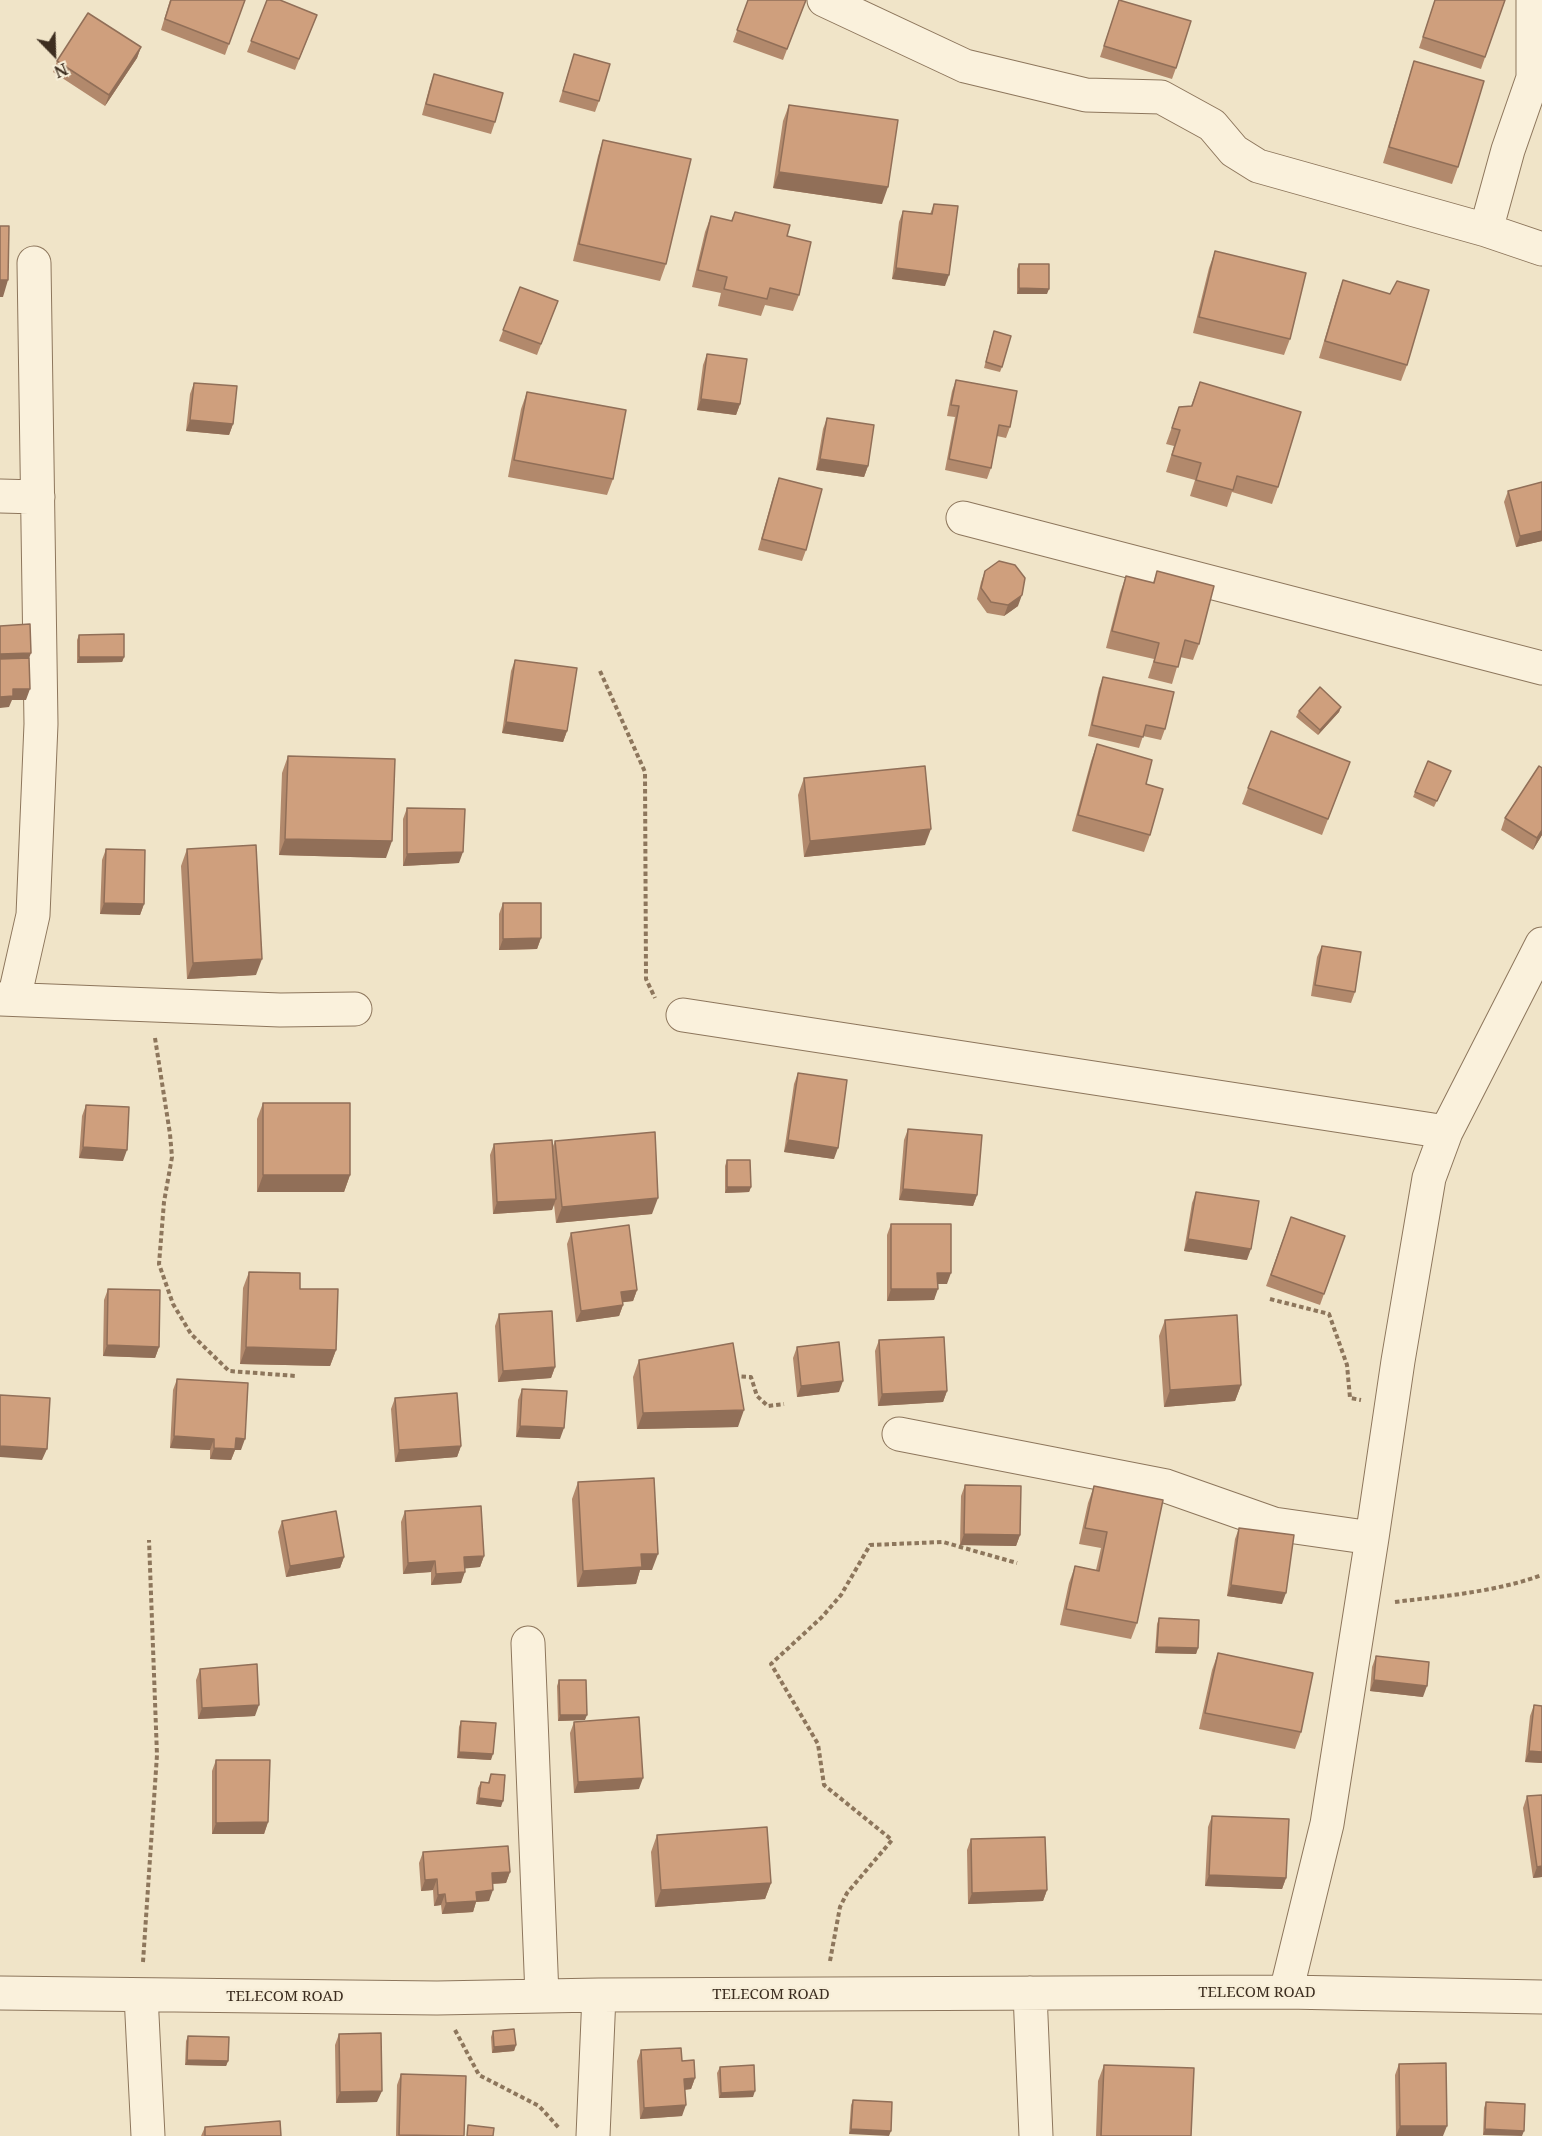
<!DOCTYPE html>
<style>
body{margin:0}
#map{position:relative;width:1542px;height:2136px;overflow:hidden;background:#f0e4c8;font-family:"Noto Serif",serif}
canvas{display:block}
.north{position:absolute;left:24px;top:24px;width:60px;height:60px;-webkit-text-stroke:4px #f7eed8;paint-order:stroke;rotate:157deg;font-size:16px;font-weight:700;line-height:24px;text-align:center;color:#3d2e20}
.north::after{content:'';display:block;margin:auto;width:21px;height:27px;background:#3d2e20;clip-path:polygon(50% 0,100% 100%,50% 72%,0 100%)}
</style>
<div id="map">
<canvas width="1542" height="2136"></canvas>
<div class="north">N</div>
</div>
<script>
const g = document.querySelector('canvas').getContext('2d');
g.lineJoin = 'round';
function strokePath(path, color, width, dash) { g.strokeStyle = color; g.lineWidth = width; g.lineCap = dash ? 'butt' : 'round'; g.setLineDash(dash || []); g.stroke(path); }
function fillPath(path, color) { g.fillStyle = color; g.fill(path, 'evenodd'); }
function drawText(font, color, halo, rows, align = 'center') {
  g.font = font + ' "Noto Serif",serif'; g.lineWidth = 4.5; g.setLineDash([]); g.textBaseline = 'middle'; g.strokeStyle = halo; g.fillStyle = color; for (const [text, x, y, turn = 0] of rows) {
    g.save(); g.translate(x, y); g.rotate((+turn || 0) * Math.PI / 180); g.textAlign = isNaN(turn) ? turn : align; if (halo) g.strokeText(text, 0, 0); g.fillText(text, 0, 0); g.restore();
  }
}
const street = new Path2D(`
 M824,0L965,66L1086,95L1161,97L1212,125L1234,151L1258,166L1486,230
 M1533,0V78L1508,150L1486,230L1542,249
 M0,496L38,497
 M963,518L1542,668
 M0,999L280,1010L355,1009
 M14,999L33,915L41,724L34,263
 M683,1015L1446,1132
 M899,1434L1166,1486L1274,1524L1372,1538
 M528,1643L542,1996
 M1286,1992L1327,1824L1372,1538L1398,1361L1429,1178L1446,1132L1542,944
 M0,1993L437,1998L599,1995L1286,1992L1542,1997
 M1030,1993L1036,2136
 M141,1995L148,2136
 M593,2136L599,1995`);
strokePath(street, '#8d765c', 35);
strokePath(new Path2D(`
 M600,671L645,772L646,979L655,998
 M155,1038L170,1134L172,1157L164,1202L159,1264L173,1304L191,1334L229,1371L296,1376
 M1270,1299L1329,1314L1347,1365L1350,1398L1361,1400
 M734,1376L751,1377L757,1396L768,1406L784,1404
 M1395,1602C1444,1596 1495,1592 1542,1575
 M830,1961L840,1907L847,1893L892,1840L824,1785L818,1744L771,1664L822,1617L841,1595L870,1545L943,1542L1017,1563
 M143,1962L157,1755L149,1540
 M455,2030L479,2075L539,2106L559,2128`), '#8d765c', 4, [4.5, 3]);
strokePath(street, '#faf1dc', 33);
fillPath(new Path2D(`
 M170,0H245L225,55L161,30Z
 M267,0L317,15L295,70L247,52Z
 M748,0H806L783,60L733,42Z
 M1119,0L1176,68L1172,79L1100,57Z
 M1435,0H1505L1481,69L1419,48Z
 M141,47L137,58L105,106L53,72L57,61Z
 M574,54L599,101L595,112L559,102Z
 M1414,61L1458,167L1452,184L1383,163L1409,77Z
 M434,74L495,122L491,134L422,115L430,85Z
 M789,105L882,204L773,188L783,121Z
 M603,140L666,264L660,281L573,261L598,156Z
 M934,204L945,286L892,279L899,222L903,211L930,214Z
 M735,212L787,236L799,295L793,311L765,305L761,316L718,306L721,293L692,287L705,232L711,216L731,221Z
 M1215,251L1290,339L1284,355L1193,333L1209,268Z
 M1019,264L1047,294H1017V269Z
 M1343,280L1407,365L1401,381L1319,358L1337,297Z
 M520,287L558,301L537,355L499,341Z
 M992,337L1002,367L1000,372L984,368Z
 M707,354L740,404L736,415L697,410L703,365Z
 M956,380L1010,427L1006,438L997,436L991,468L987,479L945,470L955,417L947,416L952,391Z
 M1200,382L1278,487L1272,504L1232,492L1227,507L1190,496L1195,480L1166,472L1174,446L1166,444L1179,407L1191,406Z
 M194,383L233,424L229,435L186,431L190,394Z
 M527,392L613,479L607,495L508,477L521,409Z
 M827,418L868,466L864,477L816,470L823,429Z
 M779,478L806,550L802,561L758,550L775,489Z
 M1542,482V541L1516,547L1504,502L1508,491Z
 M985,571L1018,606L1004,616L987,613L977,599L981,582Z
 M1157,571L1199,644L1193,660L1180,657L1172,684L1148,678L1154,659L1106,648L1120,593L1126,576L1153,583Z
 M79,635L124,657L122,662L77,663V640Z
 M515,660L567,731L563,742L502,733L511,671Z
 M1103,677L1165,729L1161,740L1143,736L1139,748L1088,736L1099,688Z
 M1341,707L1339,712L1318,735L1296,717L1299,711Z
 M1097,744L1150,835L1144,852L1072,831L1091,761Z
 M288,756L386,858L279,855L282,773Z
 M1350,762L1322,835L1242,804L1248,788Z
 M1449,776L1434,807L1413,797L1415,792Z
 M804,778L925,845L804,857L798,795Z
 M407,808L459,863L403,866V819Z
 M1505,818L1542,835L1533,850L1501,830Z
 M106,849L144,904L140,915L100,914L102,860Z
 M187,849L256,975L187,979L181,866Z
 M503,903L541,938L537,949L499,950V914Z
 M1322,946L1355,992L1351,1003L1311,996L1317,957Z
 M798,1073L834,1159L784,1152L794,1084Z
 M263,1103L350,1175L344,1192H257V1119Z
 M86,1105L123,1161L79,1158L82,1116Z
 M908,1129L977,1195L973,1206L899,1200L904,1140Z
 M555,1141L652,1214L556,1223L554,1204L552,1210L493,1214L490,1155L494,1144L553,1146Z
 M727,1160L751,1187L749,1192L725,1193V1166Z
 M1196,1192L1247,1260L1184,1251L1192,1203Z
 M1291,1217L1345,1236L1320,1305L1266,1286Z
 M891,1224L947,1284H938L934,1300L887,1301V1235Z
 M571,1233L637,1290L633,1301L623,1302V1305L619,1316L576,1322L567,1244Z
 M249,1272L300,1289L336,1350L330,1366L240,1364L243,1288Z
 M108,1289L159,1347L155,1358L103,1356L104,1300Z
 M499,1314L555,1367L551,1378L498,1382L495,1326Z
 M1165,1320L1241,1385L1235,1401L1164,1407L1159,1336Z
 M879,1340L947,1391L943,1402L878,1406L875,1351Z
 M797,1347L839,1392L797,1397L793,1358Z
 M639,1360L738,1427L637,1429L633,1377Z
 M177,1379L241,1450H235L231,1460L210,1459V1450L170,1448L173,1390Z
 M522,1389L560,1439L516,1437L518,1400Z
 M395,1398L461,1446L457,1457L395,1462L391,1409Z
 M578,1482L652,1570H640L636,1584L577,1587L572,1499Z
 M965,1485L1020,1535L1016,1546L960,1545L961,1496Z
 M1094,1486L1137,1623L1131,1639L1060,1625L1069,1583L1075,1566L1096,1570L1101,1548L1079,1544L1088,1503Z
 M405,1511L484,1556L480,1567L465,1568L461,1583L431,1585V1572L403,1574L401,1522Z
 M282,1521L344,1557L340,1568L286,1577L278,1532Z
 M1239,1528L1282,1604L1227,1596L1235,1539Z
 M1159,1618L1198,1648L1196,1654L1155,1653L1157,1624Z
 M1218,1653L1301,1732L1295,1749L1199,1729L1212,1670Z
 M1376,1656L1423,1697L1370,1691L1372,1667Z
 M200,1669L255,1716L198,1719L196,1680Z
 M559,1680L585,1720L558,1721L557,1686Z
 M1534,1705L1542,1763L1525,1762L1530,1716Z
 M461,1721L491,1760L457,1758L459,1727Z
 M574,1722L639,1789L574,1793L570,1733Z
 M216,1760L268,1822L264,1834H212V1771Z
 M491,1774L501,1807L476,1804L478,1788L481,1782L488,1783Z
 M1527,1796L1542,1877L1533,1878L1523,1808Z
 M1212,1816L1286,1878L1282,1889L1205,1886L1208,1827Z
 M657,1835L771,1883L765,1899L655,1907L651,1852Z
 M971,1839L1047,1890L1043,1901L968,1904L967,1850Z
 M423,1852L510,1872L506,1883L492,1884L489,1901L476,1902L473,1912L442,1914L441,1905L434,1906L433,1890L421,1891L419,1863Z
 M493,2031L516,2045L514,2051L492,2053L491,2037Z
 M339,2034L377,2102L336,2103L335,2045Z
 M188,2036L228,2061L226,2066L185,2065L186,2041Z
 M641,2050L682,2061L695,2078L691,2089L685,2090L682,2116L640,2119L637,2061Z
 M1399,2064L1443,2136H1396L1395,2075Z
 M1104,2065L1191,2136H1096L1098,2081Z
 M720,2067L753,2097L719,2098L717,2073Z
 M401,2074L464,2136H396L397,2085Z
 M853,2100L892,2102L849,2134L851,2105Z
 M1486,2102L1525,2104L1483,2135L1484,2108Z
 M205,2127L281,2136H201Z`), '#b2896c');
fillPath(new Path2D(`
 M141,47L137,58L105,106L109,95Z
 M779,172L888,187L882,204L773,188Z
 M896,268L949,275L945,286L892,279Z
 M0,280H8L3,297H0Z
 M1019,288L1049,289L1047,294H1017Z
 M701,399L740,404L736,415L697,410Z
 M190,420L233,424L229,435L186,431Z
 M820,459L868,466L864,477L816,470Z
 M1542,531V541L1516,547L1520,536Z
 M1022,595L1018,606L1004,616L1008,605Z
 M31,653L27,664L0,665V654Z
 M79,657H124L122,662L77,663Z
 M13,689H30L26,700H12L9,707L0,708V697Z
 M1341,707L1339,712L1318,735L1320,730Z
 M506,722L567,731L563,742L502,733Z
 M931,829L925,845L804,857L810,841Z
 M1542,830V835L1533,850L1537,838Z
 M285,839L392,841L386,858L279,855Z
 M463,852L459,863L403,866L407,854Z
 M104,903L144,904L140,915L100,914Z
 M541,938L537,949L499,950L503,939Z
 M262,959L256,975L187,979L193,963Z
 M788,1140L838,1148L834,1159L784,1152Z
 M83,1147L127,1150L123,1161L79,1158Z
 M263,1175H350L344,1192H257Z
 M727,1187H751L749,1192L725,1193Z
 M903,1189L977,1195L973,1206L899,1200Z
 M658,1198L652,1214L556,1223L562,1207Z
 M556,1199L552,1210L493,1214L497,1202Z
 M1188,1239L1251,1249L1247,1260L1184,1251Z
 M937,1273H951L947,1284H933Z
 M891,1289H938L934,1300L887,1301Z
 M637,1290L633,1301L617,1303L621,1292Z
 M623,1305L619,1316L576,1322L581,1311Z
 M107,1345L159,1347L155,1358L103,1356Z
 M246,1347L336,1350L330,1366L240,1364Z
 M555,1367L551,1378L498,1382L503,1371Z
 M843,1381L839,1392L797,1397L801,1386Z
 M1241,1385L1235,1401L1164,1407L1170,1390Z
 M947,1391L943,1402L878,1406L882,1394Z
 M744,1410L738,1427L637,1429L643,1413Z
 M520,1426L564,1428L560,1439L516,1437Z
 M174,1436L214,1439L210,1450L170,1448Z
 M236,1438L245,1439L241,1450H235L231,1460L210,1459L214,1448Z
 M0,1446L47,1449L42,1460L0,1457Z
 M461,1446L457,1457L395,1462L399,1450Z
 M964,1534L1020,1535L1016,1546L960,1545Z
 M641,1554H658L652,1570H640L636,1584L577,1587L583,1571Z
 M484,1556L480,1567L460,1569L464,1557Z
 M344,1557L340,1568L286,1577L290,1566Z
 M435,1561L431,1572L403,1574L408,1563Z
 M465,1572L461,1583L431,1585L436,1574Z
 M1231,1585L1286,1593L1282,1604L1227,1596Z
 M1157,1647L1198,1648L1196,1654L1155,1653Z
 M1374,1680L1427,1686L1423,1697L1370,1691Z
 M259,1705L255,1716L198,1719L202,1708Z
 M560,1715H587L585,1720L558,1721Z
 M1529,1751L1542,1752V1763L1525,1762Z
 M459,1752L493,1754L491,1760L457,1758Z
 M643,1778L639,1789L574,1793L578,1782Z
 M479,1798L503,1801L501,1807L476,1804Z
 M268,1822L264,1834H212L216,1823Z
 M1542,1866V1877L1533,1878L1537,1867Z
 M510,1872L506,1883L488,1884L492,1873Z
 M1209,1875L1286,1878L1282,1889L1205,1886Z
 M437,1879L433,1890L421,1891L425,1880Z
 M771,1883L765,1899L655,1907L661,1890Z
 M493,1890L489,1901L476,1902L473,1912L442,1914L446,1903L476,1892Z
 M1047,1890L1043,1901L968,1904L972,1893Z
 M445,1894L441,1905L434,1906L438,1895Z
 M516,2045L514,2051L492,2053L494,2047Z
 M187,2060L228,2061L226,2066L185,2065Z
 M695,2078L691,2089L680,2090L684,2079Z
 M382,2091L377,2102L336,2103L340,2092Z
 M755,2091L753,2097L719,2098L721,2093Z
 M686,2105L682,2116L640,2119L644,2108Z
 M1400,2126H1447L1443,2136H1396Z
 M851,2129L891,2131L889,2136L849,2134Z
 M1485,2129L1524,2131L1522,2136L1483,2135Z`), '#916f58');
const building = new Path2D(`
 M171,0H245L229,44L165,19Z
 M267,0H280L317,15L299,59L251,41Z
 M748,0H806L787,49L737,30Z
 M1119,0L1191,21L1176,68L1104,46Z
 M1435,0H1505L1485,57L1423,37Z
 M88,13L141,47L109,95L57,61Z
 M574,54L610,64L599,101L563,91Z
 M1414,61L1484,81L1458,167L1389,147Z
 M434,74L503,93L495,122L426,104Z
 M789,105L898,120L888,187L779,172Z
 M603,140L691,159L666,264L579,244Z
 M934,204L958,206L949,275L896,268L903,211L932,214Z
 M735,212L790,225L787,236L811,242L799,295L770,288L767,299L724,289L727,277L698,270L711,216L732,221Z
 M0,226H9L8,280H0Z
 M1215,251L1306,273L1290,339L1199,317Z
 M1019,264H1049V289L1019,288Z
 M1343,280L1390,294L1397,281L1429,290L1407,365L1325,341Z
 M520,287L558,301L541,344L503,330Z
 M994,331L1011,336L1002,367L986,362Z
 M707,354L747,359L740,404L701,399Z
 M956,380L1017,391L1010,427L999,425L991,468L949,459L959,406L951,405Z
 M1200,382L1301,412L1278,487L1237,476L1233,490L1196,480L1201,463L1172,455L1180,430L1172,428L1179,407L1192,406Z
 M194,383L237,386L233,424L190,420Z
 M527,392L626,410L613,479L514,460Z
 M827,418L874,425L868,466L820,459Z
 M779,478L822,489L806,550L762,539Z
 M1542,482V531L1520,536L1508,491Z
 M999,561L1015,565L1025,578L1022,595L1008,605L991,602L981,588L985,571Z
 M1157,571L1214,586L1199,644L1185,640L1178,667L1154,662L1159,643L1112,631L1126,576L1154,583Z
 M30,624L31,653L0,654V626Z
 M124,634V657H79V635Z
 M29,658L30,689H13V696L0,697V659Z
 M515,660L577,668L567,731L506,722Z
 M1103,677L1174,692L1165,729L1146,725L1143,737L1092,725Z
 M1320,687L1341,707L1320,730L1299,711Z
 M1271,731L1350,762L1328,819L1248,788Z
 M1097,744L1152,760L1146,784L1163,789L1150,835L1078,815Z
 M288,756L395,759L392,841L285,839Z
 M1428,761L1451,771L1437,801L1415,792Z
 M925,766L931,829L810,841L804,778Z
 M1539,766L1542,768V830L1537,838L1505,818Z
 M407,808L465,809L463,852L407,854Z
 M256,845L262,959L193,963L187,849Z
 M106,849L145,850L144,904L104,903Z
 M503,903H541V938L503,939Z
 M1322,946L1361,952L1355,992L1315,985Z
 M798,1073L847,1080L838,1148L788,1140Z
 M263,1103H350V1175H263Z
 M86,1105L129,1107L127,1150L83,1147Z
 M908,1129L982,1135L977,1195L903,1189Z
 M655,1132L658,1198L562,1207L555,1141Z
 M552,1140L556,1199L497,1202L494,1144Z
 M727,1160H750L751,1187H727Z
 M1196,1192L1259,1201L1251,1249L1188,1239Z
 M1291,1217L1345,1236L1324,1294L1271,1275Z
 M891,1224H951V1273H937L938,1289H891Z
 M629,1225L637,1290L621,1292L623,1305L581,1311L571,1233Z
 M249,1272L300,1273V1289H338L336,1350L246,1347Z
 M108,1289L160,1290L159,1347L107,1345Z
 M552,1311L555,1367L503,1371L499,1314Z
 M1237,1315L1241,1385L1170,1390L1165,1320Z
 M944,1337L947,1391L882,1394L879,1340Z
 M839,1342L843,1381L801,1386L797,1347Z
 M733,1343L744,1410L643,1413L639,1360Z
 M177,1379L248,1383L245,1439L236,1438L235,1449L214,1448V1439L174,1436Z
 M522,1389L567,1391L564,1428L520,1426Z
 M457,1393L461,1446L399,1450L395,1398Z
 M0,1395L50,1398L47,1449L0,1446Z
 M654,1478L658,1554H641L642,1567L583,1571L578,1482Z
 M965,1485L1021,1486L1020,1535L964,1534Z
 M1094,1486L1163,1500L1137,1623L1066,1609L1075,1566L1099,1571L1107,1532L1085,1528Z
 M481,1506L484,1556L464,1557L465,1572L436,1574L435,1561L408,1563L405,1511Z
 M336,1511L344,1557L290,1566L282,1521Z
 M1239,1528L1294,1535L1286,1593L1231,1585Z
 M1159,1618L1199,1620L1198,1648L1157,1647Z
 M1218,1653L1313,1673L1301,1732L1205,1713Z
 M1376,1656L1429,1662L1427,1686L1374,1680Z
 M257,1664L259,1705L202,1708L200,1669Z
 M559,1680H586L587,1715H560Z
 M1534,1705L1542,1706V1752L1529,1751Z
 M639,1717L643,1778L578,1782L574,1722Z
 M461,1721L496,1723L493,1754L459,1752Z
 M216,1760H270L268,1822L216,1823Z
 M491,1774L505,1775L503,1801L479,1798L481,1782L489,1783Z
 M1542,1795V1866L1537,1867L1527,1796Z
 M1212,1816L1289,1819L1286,1878L1209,1875Z
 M767,1827L771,1883L661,1890L657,1835Z
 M1045,1837L1047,1890L972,1893L971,1839Z
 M508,1846L510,1872L492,1873L493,1890L476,1892L477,1901L446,1903L445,1894L438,1895L437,1879L425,1880L423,1852Z
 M514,2029L516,2045L494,2047L493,2031Z
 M381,2033L382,2091L340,2092L339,2034Z
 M188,2036L229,2037L228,2061L187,2060Z
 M681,2048L682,2061L694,2060L695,2078L684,2079L686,2105L644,2108L641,2050Z
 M1446,2063L1447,2126H1400L1399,2064Z
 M754,2065L755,2091L721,2093L720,2067Z
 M1104,2065L1194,2068L1191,2136H1101Z
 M401,2074L466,2076L464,2136L399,2135Z
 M853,2100L892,2102L891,2131L851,2129Z
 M1486,2102L1525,2104L1524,2131L1485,2129Z
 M280,2121L281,2136H205V2127Z
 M468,2125L494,2128L493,2136H467Z`);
fillPath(building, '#cf9f7d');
strokePath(building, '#916f58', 1.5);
drawText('15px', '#3d2e20', '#f7eed8', [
 ["TELECOM ROAD",1257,1993],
 ["TELECOM ROAD",771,1995],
 ["TELECOM ROAD",285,1997]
]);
</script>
